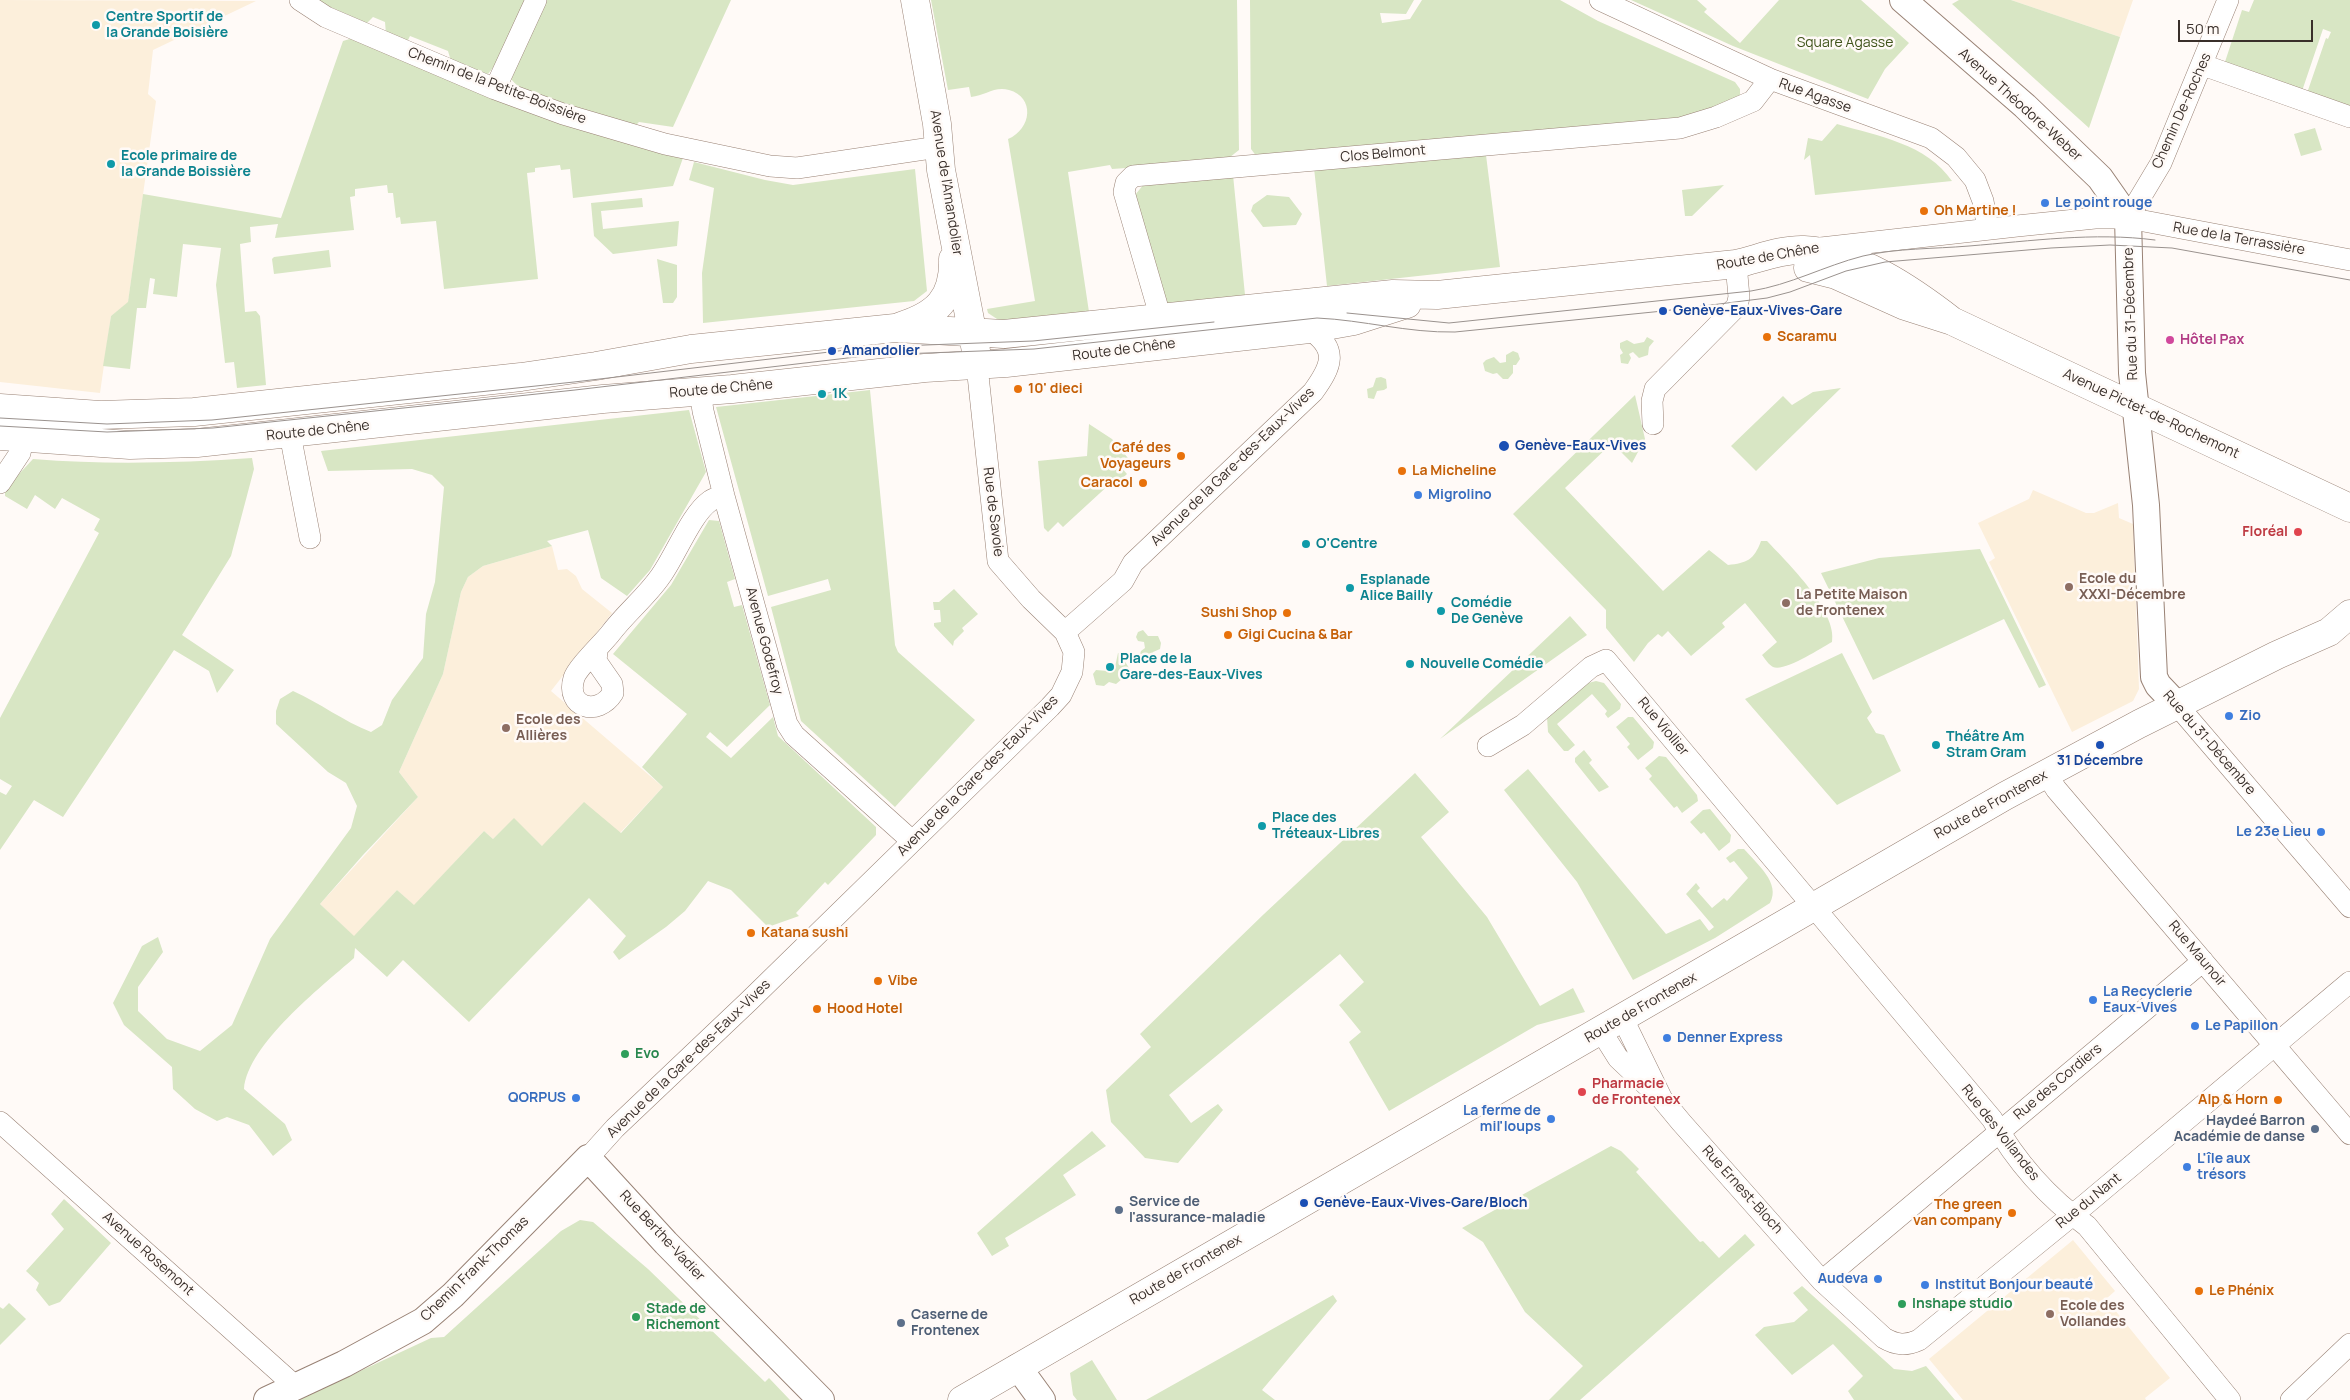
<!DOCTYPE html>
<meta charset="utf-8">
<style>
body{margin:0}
#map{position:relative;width:2350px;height:1400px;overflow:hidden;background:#fffaf7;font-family:Manrope,sans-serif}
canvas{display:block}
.scale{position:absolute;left:2178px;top:20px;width:135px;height:22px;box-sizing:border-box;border:2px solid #392f2a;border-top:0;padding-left:6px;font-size:15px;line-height:18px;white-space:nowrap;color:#392f2a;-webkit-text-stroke:4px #fffaf7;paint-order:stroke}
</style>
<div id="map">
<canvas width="2350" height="1400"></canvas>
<div class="scale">50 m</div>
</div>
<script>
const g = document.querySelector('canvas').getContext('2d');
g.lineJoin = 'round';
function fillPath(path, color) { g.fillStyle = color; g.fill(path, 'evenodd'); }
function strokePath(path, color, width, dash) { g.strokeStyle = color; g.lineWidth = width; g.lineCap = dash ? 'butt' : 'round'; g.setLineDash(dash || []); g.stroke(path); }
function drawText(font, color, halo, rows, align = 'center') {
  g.font = font + ' Manrope,sans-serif'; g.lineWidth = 5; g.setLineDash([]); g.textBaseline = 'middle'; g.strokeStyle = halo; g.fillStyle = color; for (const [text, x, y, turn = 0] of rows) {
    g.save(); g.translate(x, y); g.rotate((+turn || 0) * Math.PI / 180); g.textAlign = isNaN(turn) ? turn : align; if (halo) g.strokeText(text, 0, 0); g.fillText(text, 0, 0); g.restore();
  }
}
fillPath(new Path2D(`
 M0,0L256,1L153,50L148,94L156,101L128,303L111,316L100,393L0,382Z
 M2011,0H2133L2120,37Z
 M2033,490L2086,513H2094L2118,503L2119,518L2133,524L2139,689L2133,701L2072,732L1989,562L1995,558L1978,523L2029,499Z
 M552,546L558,570L567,569L576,576L582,589L612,613L551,691L663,787L620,833L542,846L514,819L493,839L484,831L414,906L397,890L354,937L320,904L418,797L399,772L443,674L461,592L468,577L483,566Z
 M2073,1240L2115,1291L2106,1299L2170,1378L2145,1398L2146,1400H1963L1929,1359Z`), '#fcefdb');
fillPath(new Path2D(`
 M314,0H528L503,55L488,74L451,61L448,51L410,36L407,42L386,34L385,22L373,17L367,23Z
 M545,0H731L673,127L639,122L633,128L519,88L511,79Z
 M931,0H1237L1239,150L1225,161L1112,169L1110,165L1068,172L1089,312L1000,321L988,313L987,309L1035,301L1008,139C1032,129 1035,97 1009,90C994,86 985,96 971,97L969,87L948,90Z
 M1250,0H1414L1406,14L1380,13L1382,23L1410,19L1422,0H1560L1598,21L1735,82L1740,89V96L1672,125L1257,157L1251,149Z
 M1631,0H1697L1707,9L1704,12L1740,43L1779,0H1861L1909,43L1885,69L1868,99L1733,46Z
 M1959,0H2011L2120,37L2089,128L1952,4Z
 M2254,0H2350V111L2306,96L2326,38L2328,39L2331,32L2323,29L2301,94L2223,68L2242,10L2249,12Z
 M353,38L683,158L673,186L573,198L570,169L561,170L560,165L535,168V172L527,173L538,279L444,289L436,221L401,224L400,217L396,218L393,193H388L387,185L355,189V196L350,197L354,230L275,238L278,224L250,227L251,242L240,244L245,312L256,311L260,316L266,385L237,388L234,362L225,363L216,285L221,248L183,244L177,297L153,294L155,279L150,278L146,308H137L130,369L103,366L111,316L128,302L143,194L281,218L343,41Z
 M1837,124C1878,136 1927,144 1952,181L1815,195L1810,155L1804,160L1808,138L1822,141Z
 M2315,128L2322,150L2301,156L2294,134Z
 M1486,155L1500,267L1327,286L1314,168Z
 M694,162L765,180L793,185L915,169L927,291L914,301L703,323L702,273L714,188L689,180Z
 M1233,175L1245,295L1164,304L1135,195L1144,184Z
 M1724,185L1692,216H1685L1682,190Z
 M1267,195L1289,197L1302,214L1296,225L1263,227L1251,211L1253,205Z
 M642,198L643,207L601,211L603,229L679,221L677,246L613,254L594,236L591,203Z
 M329,250L331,267L274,274L272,259L274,257Z
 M657,259L677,265V297L673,303H663Z
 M1647,337L1654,341L1649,347L1648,355L1639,358L1633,352L1629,354L1631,358L1628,364L1621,363L1620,355L1623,353L1620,348V343L1627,340L1634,344L1644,342Z
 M1513,351L1518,353L1520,359L1516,365H1513V373L1508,379H1503L1497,373L1493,374L1485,371L1483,363L1486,360L1494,357L1500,363L1506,362V355Z
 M1381,377L1386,379L1387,388L1384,390L1377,391L1374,399L1368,398L1367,389L1373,387L1376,378Z
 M1841,388L1756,471L1731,446L1783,396L1792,405L1813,392Z
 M870,390L895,645L898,652L975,720L895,807L801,721L771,607L831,590L828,579L768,596L716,407Z
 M1635,395L1645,439L1632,463L1612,443L1565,488L1663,591L1709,550L1728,565C1747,563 1754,560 1761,541H1767C1787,562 1838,612 1832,642C1819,649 1785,672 1773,667C1769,665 1765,659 1762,655L1777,642L1745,603L1722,623L1725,627L1691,656L1668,631L1662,637L1658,634L1648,643L1634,662L1606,628V610L1513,514Z
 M689,410L706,472L650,570L627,596L601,578L588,530L547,541L552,546L483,566L468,577L461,592L443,674L399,772L418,797L363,855L320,904L354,936L397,890L414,905L484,831L493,839L514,818L542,846L584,802L621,833L663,787L642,767L687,714L613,654L671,585L709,520L719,521L735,579L727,582L734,607L742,605L770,705L727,747L710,732L706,737L731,758L773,717L778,736L876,827V835L828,885L825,882L796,913L799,916L768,927L731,890L708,881L685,911L666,927L619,960L613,952L626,936L589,898L469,1022L403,960L387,977L355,948L354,958C320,988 248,1044 244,1089L285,1124L292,1140L273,1156L249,1125L227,1117L217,1121L195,1109L173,1089L172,1067L124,1025L113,1003L142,946L158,937L163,952L138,987V1011L167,1039L200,1051L232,1025L270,939L351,828L357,806L346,783L328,772L276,724V711L280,699L293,691C320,703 343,721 371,732L382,725L392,700L423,658L426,614L435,582L444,487L432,475L412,469L328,471L321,451Z
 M1089,424L1112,439L1128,458L1120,466L1127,474L1115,485L1112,482L1063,527L1058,522L1048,532L1044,528L1038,461L1087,456Z
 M252,458L254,469L231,556L182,635L234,670L217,693L209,671L174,650L63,817L34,800L0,850V792L6,795L12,786L0,779V718L99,533L94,530L100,519L62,498L55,509L35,495L27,509L5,496V489L33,459C107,465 179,463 252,458Z
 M1980,549L2046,685L2039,688L2004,619L1873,680L1821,573L1879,558Z
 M954,589L978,614L962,628L964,631L954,641L953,646L934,626V623L941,622L940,610H934L933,602H939Z
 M1570,616L1587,635L1440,739Z
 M1143,630L1148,636H1158L1161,643L1160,649L1153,652L1151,661L1146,663L1139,657L1141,651L1145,648L1144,642L1138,641L1136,637L1138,632Z
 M1118,653H1123L1124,660L1129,668L1126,673L1123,674L1122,679L1116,684L1109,682L1104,686L1096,685L1093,674L1096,670L1107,671L1115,667Z
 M1842,653L1872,712L1867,718L1876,733L1884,735L1901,771L1837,805L1745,699Z
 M1596,681L1604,683L1621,704L1620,709L1608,718L1605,714L1607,711L1592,694L1557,724L1575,745L1568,751H1564L1548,732L1547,717L1588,683Z
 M1628,717H1633L1654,742L1653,748L1638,760L1627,747L1630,744L1616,727Z
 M1584,750L1592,760L1589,763L1609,787L1599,792L1575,762V758Z
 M1659,756L1666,757L1697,795L1698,801L1682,813L1677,806L1674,808L1649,779L1652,776L1645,768Z
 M1528,769L1666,934L1700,919L1709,931L1714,927L1686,894L1696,883L1700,888L1697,891L1712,908L1724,898L1727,901L1748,878L1734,861L1730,863L1726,858L1738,849H1744C1757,864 1781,883 1770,903L1715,938L1633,980L1577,882L1504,790Z
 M1415,773L1449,812L1421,837L1487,917L1540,1006L1573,988L1585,1012L1537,1025L1389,1111L1349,1042L1361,1032L1339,1005L1364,982L1340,954L1169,1095L1191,1123L1218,1104L1223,1110L1178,1163L1145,1158L1111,1122L1106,1090L1151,1047L1140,1034L1264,914Z
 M1710,809L1731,835L1730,842L1719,851L1704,832L1701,834L1690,822L1703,810Z
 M1092,1131L1106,1146L1063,1175L1076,1195L1005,1238L1009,1246L992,1256L977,1233Z
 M1611,1146L1621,1151L1639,1169L1636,1172L1700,1242L1703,1241L1719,1258L1745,1234L1755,1245L1580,1400H1549L1583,1366L1525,1312L1483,1242L1462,1228Z
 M64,1199L111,1243L60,1302L49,1306L36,1290L39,1283L26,1271L64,1229L51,1214Z
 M580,1220L593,1222L648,1269L765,1382L769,1378L790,1400H298L431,1338L444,1337L561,1231Z
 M1802,1286L1894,1369L1912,1371L1926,1366L1955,1400H1854L1848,1391L1863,1376L1833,1344L1792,1375L1755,1335L1764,1327L1794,1322L1808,1310L1793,1293Z
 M1333,1295L1337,1301L1262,1390L1275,1400H1146Z
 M9,1303L26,1319L0,1345V1307L3,1309Z
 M1092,1360L1117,1400H1077L1073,1395L1070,1373Z`), '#d8e6c4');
const minor = new Path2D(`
 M300,0L326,17L495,89L563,114L665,144L770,166L797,168L938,147
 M1600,0L1770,79L1931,138L1956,157L1975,180L1983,201L1988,229
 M2203,65L2350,117
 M495,89L536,0
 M2128,218L2161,163L2228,0
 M1821,248L2017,226L2095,218H2128L2350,260
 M1161,319L1124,192L1126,183L1133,176L1680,128L1716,117L1753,101L1770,79
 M700,391L703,411L724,496L787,724L794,735L912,841
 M1653,424L1652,401L1655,389L1737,306L1739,297L1736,264
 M290,434L310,538
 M0,483L20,453L23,439
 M1065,632L1123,581L1133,563L1313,392C1332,366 1339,349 1309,329
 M597,651L596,661L612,684L613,693C598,717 565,708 574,678C577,668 602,644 610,634C625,614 646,597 660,577C675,557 691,514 710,501C714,498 720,497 724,496
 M2177,705L2350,907
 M1488,746L1523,725L1591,667L1606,660L1992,1119C2016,1162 2047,1197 2087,1226L2230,1400
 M2046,773L2056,789L2350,1134
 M1623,1019L1662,1099L1681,1122L1822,1281L1884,1338C1896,1345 1906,1346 1919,1340L2086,1204L2350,982
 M1601,1031L1618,1058L1654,1092
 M0,1122L295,1386
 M588,1158L615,1128L749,1001L1050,707L1061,695L1072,672L1074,652L1065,632L1031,599L998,561L977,366
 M1822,1281L2203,961
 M2291,1400L2350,1344`);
const tertiary = new Path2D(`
 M1903,0L2025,106L2100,178L2128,218L2132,373L2146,505L2154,677L2158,685L2177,705
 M1018,1367L1042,1400
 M267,1400L344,1364L423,1321L453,1295L588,1158L666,1243L821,1400`);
const secondary = new Path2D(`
 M915,0L937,124L941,170L976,351
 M1808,268L1836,275L1905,306L1952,321L2350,508
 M901,326C936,315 954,299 953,259
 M0,408L100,415L194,412L521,377L596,366L691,349L895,328L1004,334L1393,294L1437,295L1736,264C1758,259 1782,249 1804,250C1857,252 1912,290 1952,321
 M0,436L130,445L197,443L603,399L732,389L925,368L1006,363L1309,329L1354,321L1407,304
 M962,1400L2005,796L2139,724L2277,655L2329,632L2350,614`);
strokePath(minor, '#998275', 22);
strokePath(tertiary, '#998275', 28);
strokePath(secondary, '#998275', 29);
strokePath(minor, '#fff', 21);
strokePath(tertiary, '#fff', 26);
strokePath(secondary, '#fff', 28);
strokePath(new Path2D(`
 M1347,313L1449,323L1751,291C1790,285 1824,266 1863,256C1897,248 1934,249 1969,246C2031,241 2094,232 2155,240
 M0,418L107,424L212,420L574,382L872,347L1033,341L1214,322
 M0,426L107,432L213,428L575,390L873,355L1034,349L1317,318C1363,320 1408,333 1455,332L1663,311L1767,298L1790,292L1846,271L1885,262L2051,248L2110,245L2172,248L2350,280`), '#9a928e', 1);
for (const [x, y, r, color] of [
 [96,25,5,"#0f9aa8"],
 [111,164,5,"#0f9aa8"],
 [2045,203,5,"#3f7fe0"],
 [1924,211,5,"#e8710a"],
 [1663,311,5,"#1a4fb4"],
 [1767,337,5,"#e8710a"],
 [2170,340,5,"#d1479c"],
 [832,351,5,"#1a4fb4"],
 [1018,389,5,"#e8710a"],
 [822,394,5,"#0f9aa8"],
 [1504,446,6,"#1a4fb4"],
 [1181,456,5,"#e8710a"],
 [1402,471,5,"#e8710a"],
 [1143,483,5,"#e8710a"],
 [1418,495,5,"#3f7fe0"],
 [2298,532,5,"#e0444e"],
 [1306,544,5,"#0f9aa8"],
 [2069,587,5,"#8d6e63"],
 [1350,588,5,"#0f9aa8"],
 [1786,603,5,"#8d6e63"],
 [1441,611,5,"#0f9aa8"],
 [1287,613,5,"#e8710a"],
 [1228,635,5,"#e8710a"],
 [1410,664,5,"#0f9aa8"],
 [1110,667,5,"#0f9aa8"],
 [2229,716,5,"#3f7fe0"],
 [506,728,5,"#8d6e63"],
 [1936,745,5,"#0f9aa8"],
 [2100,745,5,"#1a4fb4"],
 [1262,826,5,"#0f9aa8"],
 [2321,832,5,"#3f7fe0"],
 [751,933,5,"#e8710a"],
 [878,981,5,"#e8710a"],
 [2093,1000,5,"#3f7fe0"],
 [817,1009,5,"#e8710a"],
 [2195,1026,5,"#3f7fe0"],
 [1667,1038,5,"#3f7fe0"],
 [625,1054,5,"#2e9e5b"],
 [1582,1092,5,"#e0444e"],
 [576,1098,5,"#3f7fe0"],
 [2278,1100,5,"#e8710a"],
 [1551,1119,5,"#3f7fe0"],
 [2315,1129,5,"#5c6f8a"],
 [2187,1167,5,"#3f7fe0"],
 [1304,1203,5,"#1a4fb4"],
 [1119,1210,5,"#5c6f8a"],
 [2012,1213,5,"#e8710a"],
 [1878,1279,5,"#3f7fe0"],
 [1925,1285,5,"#3f7fe0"],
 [2199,1291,5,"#e8710a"],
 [1902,1304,5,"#2e9e5b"],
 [2050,1314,5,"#8d6e63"],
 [636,1317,5,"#2e9e5b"],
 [901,1323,5,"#5c6f8a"]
]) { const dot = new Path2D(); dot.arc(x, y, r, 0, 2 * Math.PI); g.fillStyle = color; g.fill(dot); strokePath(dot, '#fffaf7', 2); }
drawText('bold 14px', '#0d838f', '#fffaf7', [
 ["Centre Sportif de",106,17],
 ["la Grande Boisière",106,33],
 ["Ecole primaire de",121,156],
 ["la Grande Boissière",121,172],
 ["1K",832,394],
 ["O'Centre",1316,544],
 ["Esplanade",1360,580],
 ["Alice Bailly",1360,596],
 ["Comédie",1451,603],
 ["De Genève",1451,619],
 ["Place de la",1120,659],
 ["Gare-des-Eaux-Vives",1120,675],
 ["Nouvelle Comédie",1420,664],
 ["Théâtre Am",1946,737],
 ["Stram Gram",1946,753],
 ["Place des",1272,818],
 ["Tréteaux-Libres",1272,834]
], 'left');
drawText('14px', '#40541b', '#fffaf7', [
 ["Square Agasse",1845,43]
]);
drawText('14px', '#392f2a', '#fffaf7', [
 ["Chemin de la Petite-Boissière",497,86,21],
 ["Rue Agasse",1815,96,20],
 ["Avenue Théodore-Weber",2020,105,42],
 ["Chemin De-Roches",2182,111,-66],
 ["Clos Belmont",1383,154,-5],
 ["Avenue de l'Amandolier",946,183,81],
 ["Rue de la Terrassière",2239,239,10],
 ["Route de Chêne",1768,257,-10],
 ["Rue du 31-Décembre",2131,314,-92],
 ["Route de Chêne",1124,350,-7],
 ["Route de Chêne",721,389,-5],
 ["Avenue Pictet-de-Rochemont",2151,414,25],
 ["Route de Chêne",318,431,-6],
 ["Avenue de la Gare-des-Eaux-Vives",1233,467,-44],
 ["Rue de Savoie",993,512,83],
 ["Avenue Godefroy",764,641,75],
 ["Rue Viollier",1663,727,50],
 ["Rue du 31-Décembre",2209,743,49],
 ["Avenue de la Gare-des-Eaux-Vives",978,776,-45],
 ["Route de Frontenex",1991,805,-29],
 ["Rue Maunoir",2197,954,50],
 ["Route de Frontenex",1641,1008,-30],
 ["Avenue de la Gare-des-Eaux-Vives",689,1059,-44],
 ["Rue des Cordiers",2058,1082,-40],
 ["Rue des Vollandes",2000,1133,52],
 ["Rue Ernest-Bloch",1742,1190,48],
 ["Rue du Nant",2089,1201,-39],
 ["Rue Berthe-Vadier",662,1236,47],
 ["Avenue Rosemont",148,1254,42],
 ["Chemin Frank-Thomas",475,1269,-44],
 ["Route de Frontenex",1186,1270,-30]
]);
drawText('bold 14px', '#366cbe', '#fffaf7', [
 ["Le point rouge",2055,203],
 ["Migrolino",1428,495],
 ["Zio",2239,716],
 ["Le 23e Lieu",2311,832,"right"],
 ["La Recyclerie",2103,992],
 ["Eaux-Vives",2103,1008],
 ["Le Papillon",2205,1026],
 ["Denner Express",1677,1038],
 ["QORPUS",566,1098,"right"],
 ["La ferme de",1541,1111,"right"],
 ["mil'loups",1541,1127,"right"],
 ["L'île aux",2197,1159],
 ["trésors",2197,1175],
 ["Audeva",1868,1279,"right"],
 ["Institut Bonjour beauté",1935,1285]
], 'left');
drawText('bold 14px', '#c56008', '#fffaf7', [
 ["Oh Martine !",1934,211],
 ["Scaramu",1777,337],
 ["10' dieci",1028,389],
 ["Café des",1171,448,"right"],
 ["Voyageurs",1171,464,"right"],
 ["La Micheline",1412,471],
 ["Caracol",1133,483,"right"],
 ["Sushi Shop",1277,613,"right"],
 ["Gigi Cucina & Bar",1238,635],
 ["Katana sushi",761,933],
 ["Vibe",888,981],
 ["Hood Hotel",827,1009],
 ["Alp & Horn",2268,1100,"right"],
 ["The green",2002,1205,"right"],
 ["van company",2002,1221,"right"],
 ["Le Phénix",2209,1291]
], 'left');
drawText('bold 14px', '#164399', '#fffaf7', [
 ["Genève-Eaux-Vives-Gare",1673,311],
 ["Amandolier",842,351],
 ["Genève-Eaux-Vives",1515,446],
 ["31 Décembre",2100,761,"center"],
 ["Genève-Eaux-Vives-Gare/Bloch",1314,1203]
], 'left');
drawText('bold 14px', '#b23c85', '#fffaf7', [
 ["Hôtel Pax",2180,340]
], 'left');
drawText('bold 14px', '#be3a42', '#fffaf7', [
 ["Floréal",2288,532],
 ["Pharmacie",1592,1084,"left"],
 ["de Frontenex",1592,1100,"left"]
], 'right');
drawText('bold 14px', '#785e54', '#fffaf7', [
 ["Ecole du",2079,579],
 ["XXXI-Décembre",2079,595],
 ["La Petite Maison",1796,595],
 ["de Frontenex",1796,611],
 ["Ecole des",516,720],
 ["Allières",516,736],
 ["Ecole des",2060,1306],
 ["Vollandes",2060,1322]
], 'left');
drawText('bold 14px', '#27864d', '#fffaf7', [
 ["Evo",635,1054],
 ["Inshape studio",1912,1304],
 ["Stade de",646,1309],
 ["Richemont",646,1325]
], 'left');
drawText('bold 14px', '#4e5e75', '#fffaf7', [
 ["Haydeé Barron",2305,1121,"right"],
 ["Académie de danse",2305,1137,"right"],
 ["Service de",1129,1202],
 ["l'assurance-maladie",1129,1218],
 ["Caserne de",911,1315],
 ["Frontenex",911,1331]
], 'left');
</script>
